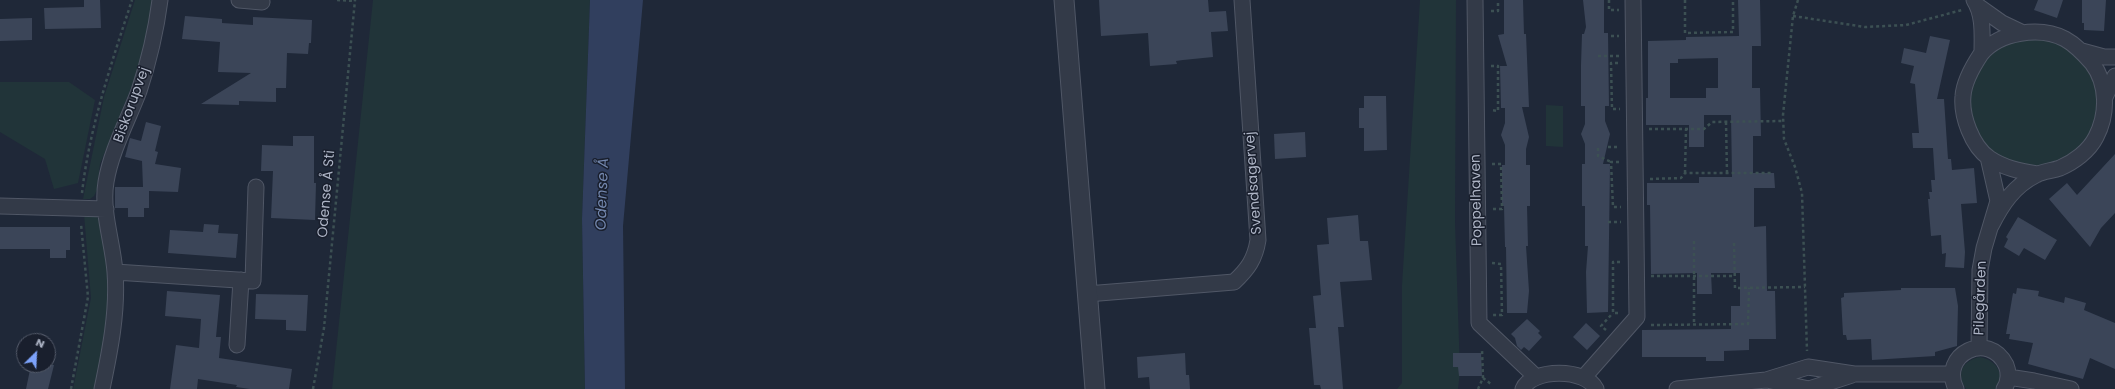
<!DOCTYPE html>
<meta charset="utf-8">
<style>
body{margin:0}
#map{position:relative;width:2115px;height:389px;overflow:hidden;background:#1f2838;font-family:Poppins,sans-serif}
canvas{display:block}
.north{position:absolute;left:16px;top:333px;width:40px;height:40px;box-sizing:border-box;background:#191f2d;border:1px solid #545b6a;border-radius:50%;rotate:24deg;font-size:11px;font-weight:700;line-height:16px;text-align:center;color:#adb4c5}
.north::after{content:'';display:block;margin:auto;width:14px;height:18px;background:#7da3fb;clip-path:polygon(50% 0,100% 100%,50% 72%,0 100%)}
</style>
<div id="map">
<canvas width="2115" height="389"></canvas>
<div class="north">N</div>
</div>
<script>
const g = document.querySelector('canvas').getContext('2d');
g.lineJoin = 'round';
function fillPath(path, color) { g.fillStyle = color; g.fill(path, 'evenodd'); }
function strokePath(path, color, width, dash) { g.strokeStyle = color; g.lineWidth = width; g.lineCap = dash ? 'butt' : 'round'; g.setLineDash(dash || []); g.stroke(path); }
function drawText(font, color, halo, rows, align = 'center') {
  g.font = font + ' Poppins,sans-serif'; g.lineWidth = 3; g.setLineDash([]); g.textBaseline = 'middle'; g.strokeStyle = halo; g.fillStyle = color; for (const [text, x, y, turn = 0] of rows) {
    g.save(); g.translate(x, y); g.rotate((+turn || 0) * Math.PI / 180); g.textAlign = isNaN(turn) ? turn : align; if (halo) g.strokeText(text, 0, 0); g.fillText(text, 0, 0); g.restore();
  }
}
fillPath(new Path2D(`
 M135,0H153L146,40L136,76L100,164L97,190L94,196L90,199H83L104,97Z
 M373,0H590L582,219L585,389H332Z
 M1420,0H1456L1455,223L1460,372L1458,389H1397L1402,383V285Z
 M1970 103a64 64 0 1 1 128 0a64 64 0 1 1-128 0Z
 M0,82H69L95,100L78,183L54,189L45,159L0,132Z
 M1546,105L1563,106V147L1546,146Z
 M84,214H93L101,221C105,246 109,271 109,297C108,328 101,359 95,389H73L91,298Z
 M1980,357C1996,360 2007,375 1995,389H1966C1956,373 1962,361 1980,357Z`), '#213439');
fillPath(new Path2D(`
 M590,0H643L623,226L625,389H585L582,219Z`), '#313f5e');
fillPath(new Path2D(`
 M84,0H100L101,28L45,29L44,8L84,7Z
 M1099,0H1208L1209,12L1226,11L1228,31L1211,32L1213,57L1183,60L1176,61L1177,64L1150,66L1148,33L1101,36Z
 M1504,0H1523L1524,34H1526L1529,107H1522L1529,137L1526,149V165H1530V206H1527L1528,246H1526L1529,291L1527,313H1507L1506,247H1505L1504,206H1502V165H1505V145L1501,135L1505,123V108H1501L1500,66H1507L1498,35L1504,34Z
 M1583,0H1604V33H1608L1609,106H1605V121L1610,134L1603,164H1610L1608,312L1587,313L1586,272L1588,246H1585V206H1582V164H1585V144L1581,134L1585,124V106H1581V65L1582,34H1584L1586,27Z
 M1738,0H1760L1761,46H1752V88H1760L1761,136H1753V173H1774L1775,188H1754V227L1766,226L1767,291H1775L1776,339H1749V350L1724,351V361H1706V357H1642V330L1731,329V306H1740V273H1711L1712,294H1697V273L1651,274L1650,205H1647V183H1699V177H1732L1731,115H1704V147H1689V125H1646V98H1648V41L1686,40V37L1739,36ZM1718,58V88H1706V98H1670V63H1678V59Z
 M2038,0H2063L2057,18L2034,10Z
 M2082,0H2106L2104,31L2084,30V23H2082Z
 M185,16L222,19V23L253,25V17L312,20L311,43H309L308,54L287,53L286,88H276V102L239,101V105L201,104L251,73L218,72L220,42L182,39Z
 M32,18V40L0,41V19Z
 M1930,36L1950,40L1937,99H1944L1948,159H1951L1952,170L1974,168L1977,203L1961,204L1965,252L1964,268L1945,267L1946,253L1942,254L1941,235L1931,236L1928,199H1930L1929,192H1932L1931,180H1935L1933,148H1913L1912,133H1919L1915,84L1910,83L1914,66L1901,63L1904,48L1926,53Z
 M1364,96H1386L1387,150L1364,151V128H1359V108H1364Z
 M146,122L161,126L155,151L158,152L155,164L181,168L178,192L149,191V208H144V217H128V208H115V187H143L142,161L125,157L130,138L141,141Z
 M1305,132L1306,157L1275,159L1274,134Z
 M293,136H314V183H316L315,220L271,218L273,171H261L262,145L293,146Z
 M2115,154V213L2101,228L2090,247L2049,199L2067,183L2077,195Z
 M1358,215L1360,241H1368L1372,280L1340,282L1344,327H1338L1343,389H1321L1320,385H1314L1309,328H1316L1313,296L1321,295L1317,245L1329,244L1327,218Z
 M2018,217L2057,240L2045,260L2024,248L2019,256L2004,247L2008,239L2006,237Z
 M204,224L219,225L218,233L238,234L236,258L168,253L170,230L203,232Z
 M0,227H70V250H66V258H50V249H0Z
 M1901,288H1955L1958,306L1957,346L1935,352V356L1872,360L1871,339L1847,340L1846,335H1843L1841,298L1844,297V293L1901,290Z
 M2017,288L2039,291L2038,296L2064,303L2065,297L2086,303L2084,310L2115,323V369L2090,358L2083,379L2028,364L2033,343L2009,339L2010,334H2006L2013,293L2016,294Z
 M167,291L220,295L216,337H221L219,358L292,369L289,389H250L236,387L237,385L198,379L197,389H170L176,345L199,348L201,319L165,316Z
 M256,294L308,295L306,331L286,330V320L255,319Z
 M1527,319L1540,331L1538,333L1542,337L1529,351L1524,347L1521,350L1517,346L1515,338L1511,334Z
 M1586,323L1600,336L1587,350L1573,337Z
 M1185,353L1186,375H1189L1190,389H1150L1149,377L1138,378L1137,357Z
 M1453,353H1481L1482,376H1459L1458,367H1453Z
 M31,365H54L48,389H26Z`), '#3b4558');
const minor = new Path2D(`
 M239,0L262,2
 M1475,0L1479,323L1535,376
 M1974,0C1984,15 1982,36 1982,53
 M1978,6L2002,23L2023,33
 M2082,51L2104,57H2115
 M2105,97L2115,76
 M0,206L106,209
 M1991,226C2002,204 2014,186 2036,175C2043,171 2052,171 2060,168C2074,162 2089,151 2096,137C2108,114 2108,84 2092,63C2084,54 2076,45 2065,39C2040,26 1999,32 1981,54C1973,66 1964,81 1963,96C1961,116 1972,146 1989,158C2004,168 2019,171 2037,174
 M115,272L253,281L256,187
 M1087,294L1234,282C1248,269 1255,259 1258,240L1242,0
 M237,345L241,280
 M1979,348L1980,270L1984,248L1998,201L1988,157
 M1584,377L1637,317L1633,0
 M2008,377L2034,381L2071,389
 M1767,380L1809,389L1852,375
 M102,389C110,351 118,311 115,272C113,243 101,211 106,182C111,151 128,120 139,91C149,61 156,31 160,0
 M1523,389C1532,368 1586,368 1596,389
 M1677,389L1766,380L1808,367L1854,374H1952
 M1956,389C1939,354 1989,330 2006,365C2009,372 2009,382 2004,389`);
const tertiary = new Path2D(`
 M1064,0L1095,389`);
strokePath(minor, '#505766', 17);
strokePath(tertiary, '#505766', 21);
strokePath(new Path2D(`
 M337,0L355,1
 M1609,0V10H1619
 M1685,0V33L1733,32V0
 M1798,0L1793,16L1783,115L1784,139L1795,167L1802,193L1807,351
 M1491,11H1498V0
 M1793,16L1865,27L1906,25L1962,10
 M1611,36H1619
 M1598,56H1619
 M1618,63H1611L1612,109H1620
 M1491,66H1498V111L1491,110
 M1726,122L1727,173
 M1649,129H1704L1712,122L1783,121
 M1608,147H1620
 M1598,148V156L1611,162
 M1619,162H1611L1613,207H1621
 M1492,164H1501L1502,209H1493
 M1685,173L1686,129
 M1650,179L1681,178L1685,173H1773
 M82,193C89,129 112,61 132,0
 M1608,222H1621
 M1694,241V324
 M1734,243L1735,288L1805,287
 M1492,263L1501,264L1502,315H1493
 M1651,276H1735
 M1618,313H1613V262H1622
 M1651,325L1748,324L1749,288
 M1606,330L1601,326L1613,313
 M1483,378L1491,384
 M71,389L88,297L81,224
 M313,389L324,328L355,0
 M1478,389L1483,378L1482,349`), '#3c5053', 2.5, [3, 3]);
strokePath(minor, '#333a48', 15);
strokePath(tertiary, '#333a48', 19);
drawText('14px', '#adb4c5', '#191f2d', [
 ["Biskorupvej",132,105,-70],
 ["Svendsagervej",1254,183,-94],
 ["Odense Å Sti",327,194,-85],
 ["Poppelhaven",1477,200,-91],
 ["Pilegården",1981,298,-88]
]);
drawText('italic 15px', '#7488af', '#191f2d', [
 ["Odense Å",603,194,-88]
]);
</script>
